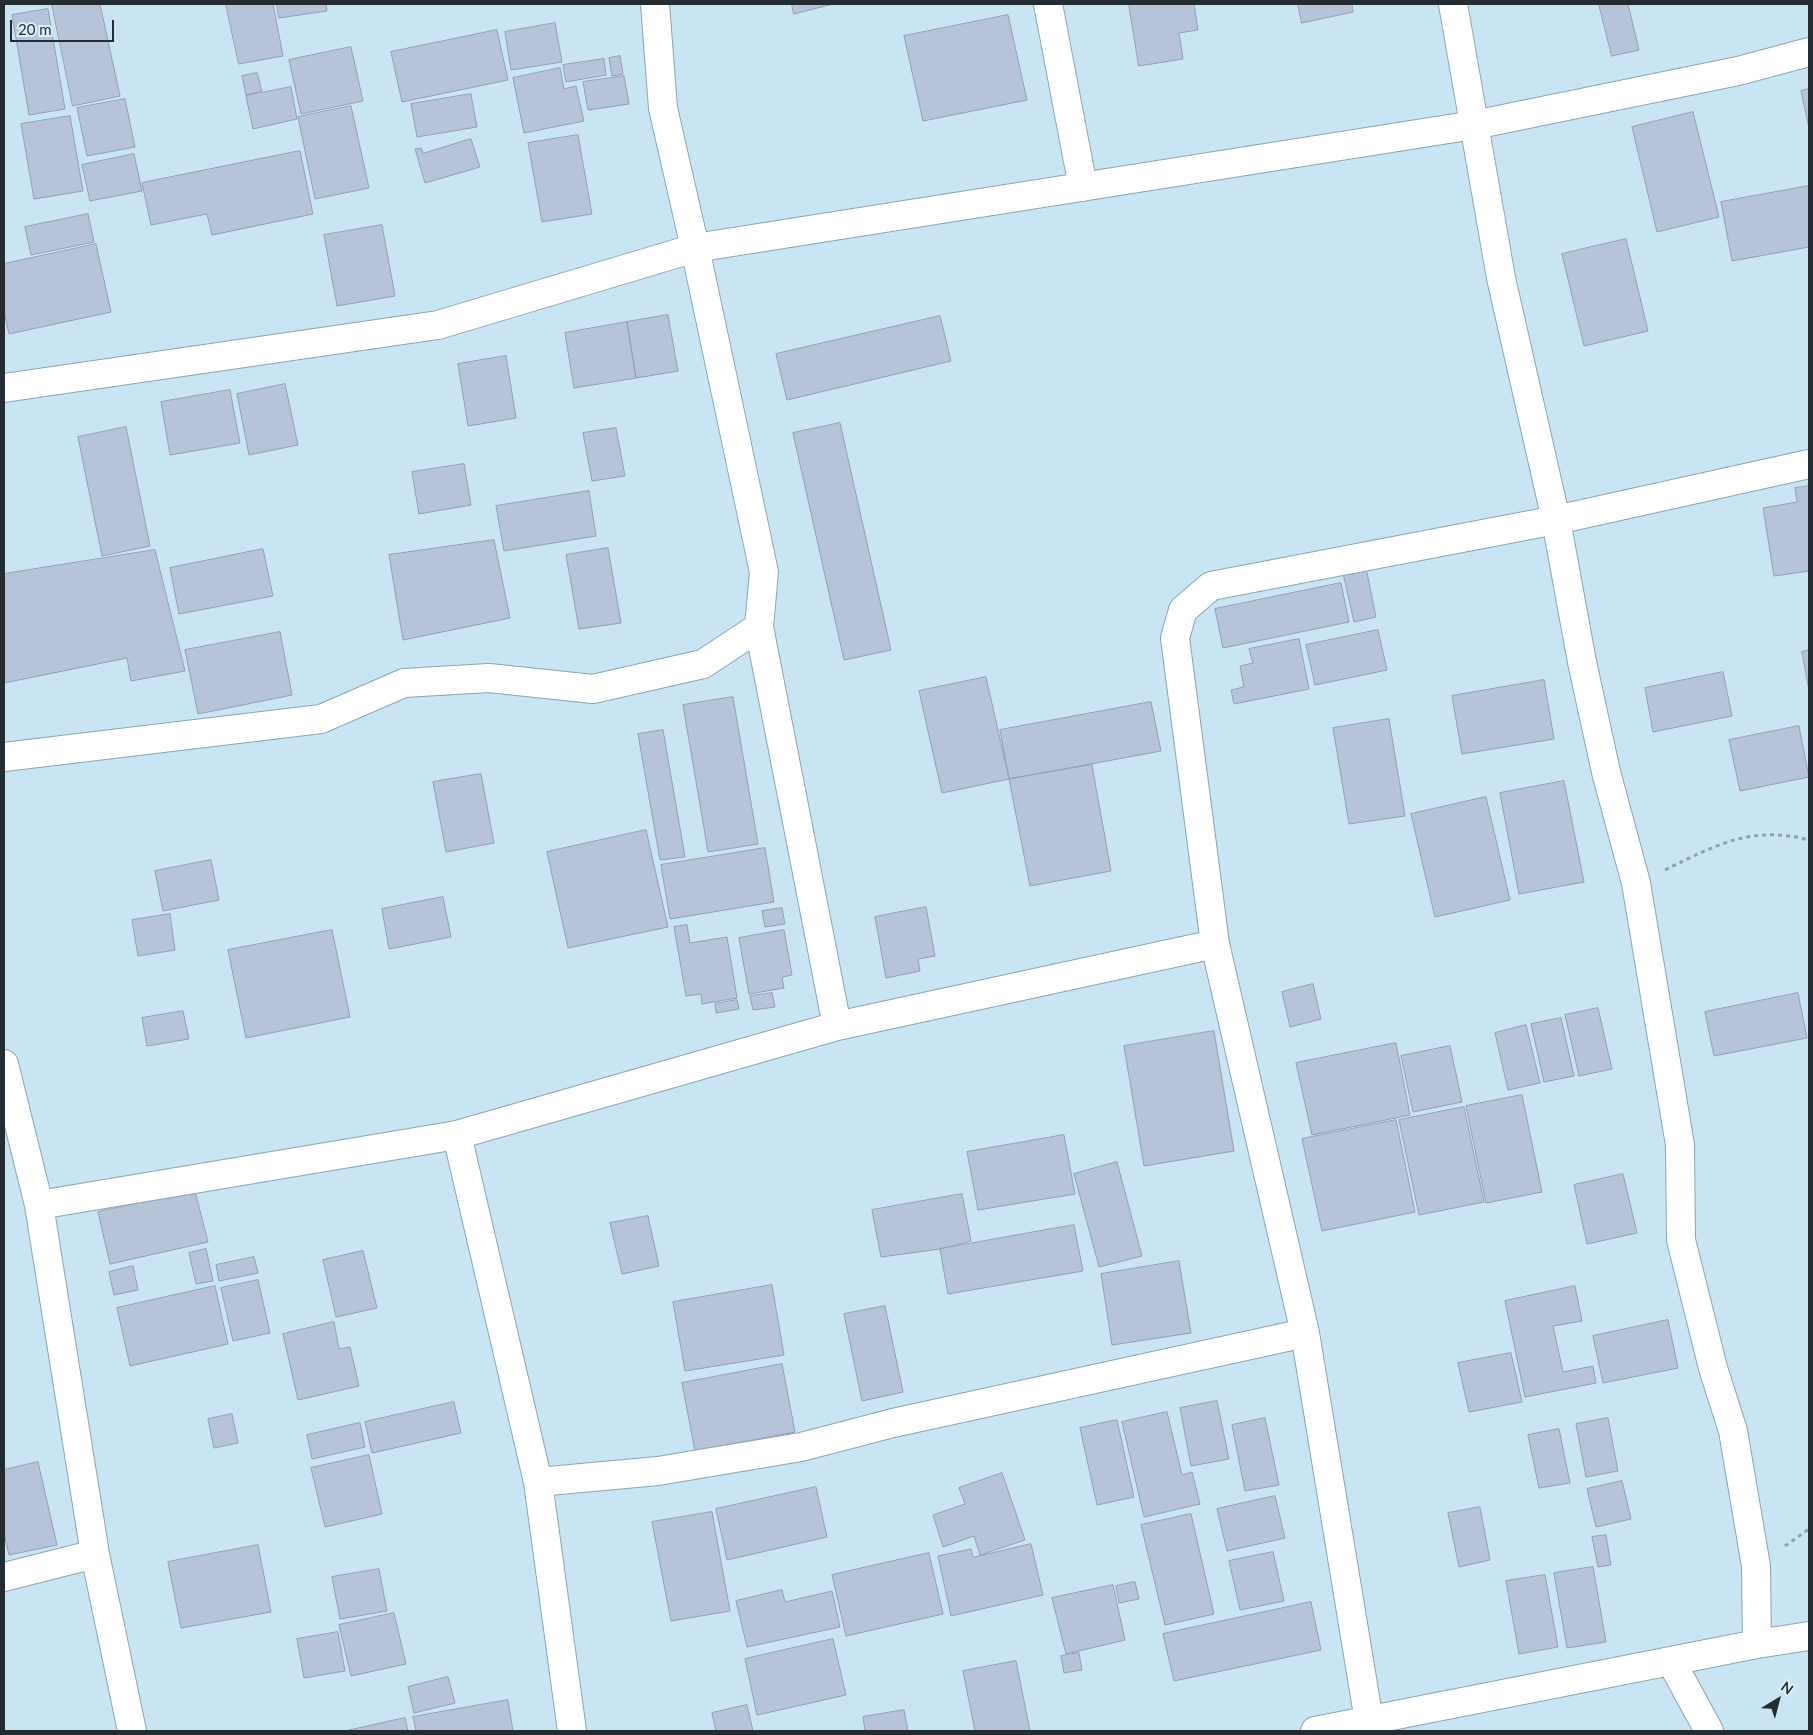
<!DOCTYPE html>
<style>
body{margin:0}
#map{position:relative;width:1813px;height:1735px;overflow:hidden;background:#c9e4f2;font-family:Lato,sans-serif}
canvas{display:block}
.frame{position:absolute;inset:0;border:5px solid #222c31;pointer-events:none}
.north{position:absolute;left:1753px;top:1675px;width:50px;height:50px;-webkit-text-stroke:4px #dbf0fc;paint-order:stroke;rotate:37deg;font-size:14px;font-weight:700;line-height:20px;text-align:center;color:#222c31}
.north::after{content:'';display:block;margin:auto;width:18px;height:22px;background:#222c31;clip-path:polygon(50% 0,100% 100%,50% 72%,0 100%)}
.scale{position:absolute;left:10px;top:20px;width:104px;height:22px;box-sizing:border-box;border:2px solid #222c31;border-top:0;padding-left:6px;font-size:15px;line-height:18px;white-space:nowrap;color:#222c31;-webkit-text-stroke:4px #dbf0fc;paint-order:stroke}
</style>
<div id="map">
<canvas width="1813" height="1735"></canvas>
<div class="frame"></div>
<div class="north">N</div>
<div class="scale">20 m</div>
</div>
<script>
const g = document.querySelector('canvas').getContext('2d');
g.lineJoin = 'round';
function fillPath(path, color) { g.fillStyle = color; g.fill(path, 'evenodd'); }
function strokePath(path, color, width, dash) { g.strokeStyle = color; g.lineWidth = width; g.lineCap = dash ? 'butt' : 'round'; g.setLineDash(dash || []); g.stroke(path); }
const building = new Path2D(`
 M52,4H100L120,96L73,106Z
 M226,4H273L283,56L239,64Z
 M277,4H326L327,11L279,18Z
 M792,4H833L794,14Z
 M1129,4H1194L1198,30L1179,33L1183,59L1139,66Z
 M1298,4H1352L1353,12L1302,23Z
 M1599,4H1628L1639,50L1612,56Z
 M48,9L65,109L29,115L12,15Z
 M1008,15L1027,100L923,121L904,36Z
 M555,23L562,62L511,70L505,32Z
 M497,30L508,80L402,102L391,52Z
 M351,47L363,101L301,114L289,60Z
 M620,56L623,74L612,76L609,58Z
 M604,59L606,75L566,82L563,65Z
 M560,68L564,89L576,86L584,121L524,133L513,78Z
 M257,73L262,91L246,95L242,76Z
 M624,76L629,104L588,110L583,82Z
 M291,87L297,119L253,129L246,96Z
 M1809,89V128L1801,91Z
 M471,94L477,127L417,137L411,104Z
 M125,99L135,147L87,156L77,108Z
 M351,106L369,188L315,199L298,117Z
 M1693,112L1719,217L1657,232L1632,127Z
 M70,116L83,191L34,199L21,124Z
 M578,135L592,214L542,222L528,143Z
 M471,139L480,167L425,183L415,149L421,148L423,153Z
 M300,151L313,214L212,235L207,214L151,225L142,183Z
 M134,154L142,191L90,201L82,165Z
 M1809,186V247L1732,261L1721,202Z
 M88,214L94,242L31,255L25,227Z
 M382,225L395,296L337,306L324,235Z
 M1626,239L1648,331L1584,346L1562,254Z
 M96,244L111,312L9,334L4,312V264Z
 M668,315L678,371L636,378L627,322Z
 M940,316L951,361L787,400L776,354Z
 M627,322L636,378L574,388L565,333Z
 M506,356L516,418L468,426L458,364Z
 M285,384L298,445L249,455L237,394Z
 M230,390L240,443L170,455L161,402Z
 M840,423L891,650L844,660L793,433Z
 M126,427L150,546L102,556L78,437Z
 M616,428L625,476L592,481L583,433Z
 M464,464L471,505L419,514L412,472Z
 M1809,486V571L1774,576L1763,508L1797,502L1795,488Z
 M589,491L596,536L504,551L496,506Z
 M494,540L510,618L403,640L389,555Z
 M608,548L621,623L579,629L566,555Z
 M263,549L273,596L179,614L170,568Z
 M155,550L185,671L131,681L127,658L4,683V574Z
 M1366,568L1376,617L1354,622L1343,573Z
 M1341,583L1349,622L1223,648L1215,609Z
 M1378,630L1387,670L1315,685L1306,645Z
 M280,632L292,695L198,714L185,650Z
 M1299,639L1309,689L1234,704L1231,690L1244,687L1240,666L1253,663L1249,649Z
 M1809,650V691L1802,652Z
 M1723,672L1732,716L1653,732L1645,688Z
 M986,677L1009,779L942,793L919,691Z
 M1544,680L1554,739L1462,754L1452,696Z
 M733,697L758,844L708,852L683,705Z
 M1151,702L1161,751L1009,779L1000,730Z
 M1389,719L1405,816L1349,824L1333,728Z
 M1799,726L1809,777L1740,791L1729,740Z
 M663,730L685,857L660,860L638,734Z
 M1092,765L1111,871L1030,886L1009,779Z
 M481,774L494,843L446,852L433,782Z
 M1564,781L1584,882L1519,894L1500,793Z
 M1486,797L1510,900L1435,917L1411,814Z
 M646,830L668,927L568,948L547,852Z
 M765,848L774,902L670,919L661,865Z
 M211,860L219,900L163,911L155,871Z
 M443,897L451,937L389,949L382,909Z
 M926,907L935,956L918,959L920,971L886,978L875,917Z
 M782,908L785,924L765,927L762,911Z
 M170,914L175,950L138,956L132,920Z
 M687,925L690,943L727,937L737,998L702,1004L701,994L686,996L674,927Z
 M332,930L350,1017L246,1038L228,950Z
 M784,930L792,975L782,977L784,988L749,994L739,938Z
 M1313,984L1321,1019L1290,1027L1282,992Z
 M772,993L775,1007L753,1010L750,996Z
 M1798,993L1807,1038L1714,1056L1705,1012Z
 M737,1000L739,1009L716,1013L715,1004Z
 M1598,1008L1612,1069L1579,1076L1565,1015Z
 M183,1011L189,1039L147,1046L142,1018Z
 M1561,1018L1574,1076L1544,1082L1531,1024Z
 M1526,1025L1540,1083L1508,1090L1495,1033Z
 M1214,1031L1234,1151L1144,1166L1124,1046Z
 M1396,1043L1410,1115L1312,1135L1296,1063Z
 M1450,1046L1462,1102L1413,1112L1401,1056Z
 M1522,1095L1542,1192L1486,1203L1466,1106Z
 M1464,1107L1484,1202L1419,1215L1399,1120Z
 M1396,1120L1415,1212L1322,1231L1302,1139Z
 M1064,1135L1075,1194L978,1210L967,1152Z
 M1117,1162L1142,1256L1099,1267L1074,1174Z
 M1623,1174L1637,1233L1587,1244L1574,1185Z
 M195,1191L208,1242L110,1264L98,1212Z
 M962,1194L971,1241L940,1249L881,1257L872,1210Z
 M648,1216L659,1266L622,1274L610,1223Z
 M1074,1225L1083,1271L948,1294L940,1249Z
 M206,1249L213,1281L196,1284L189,1253Z
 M363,1251L377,1308L336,1317L323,1260Z
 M254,1257L258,1273L219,1281L216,1265Z
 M1179,1261L1191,1333L1112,1345L1101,1274Z
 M133,1266L138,1290L114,1295L109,1272Z
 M258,1280L270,1333L233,1341L221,1288Z
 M772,1285L784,1355L685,1371L673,1302Z
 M215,1286L228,1344L130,1366L117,1308Z
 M1575,1286L1582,1321L1553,1326L1563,1372L1593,1366L1596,1383L1525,1397L1505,1301Z
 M885,1306L903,1392L862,1401L844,1314Z
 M1668,1320L1678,1368L1603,1383L1593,1336Z
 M334,1322L339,1349L350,1347L359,1386L298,1400L283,1334Z
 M1511,1353L1522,1402L1469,1412L1458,1363Z
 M782,1364L795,1432L695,1451L682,1383Z
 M1217,1401L1229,1459L1191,1466L1180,1408Z
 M454,1402L461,1433L372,1453L365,1422Z
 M1167,1412L1182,1475L1192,1472L1200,1504L1144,1517L1122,1422Z
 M232,1414L238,1443L214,1448L208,1419Z
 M1265,1418L1279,1485L1245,1491L1232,1425Z
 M1608,1418L1618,1471L1586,1477L1576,1424Z
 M1117,1420L1134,1497L1097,1505L1080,1428Z
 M360,1423L365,1447L312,1459L307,1435Z
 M1559,1429L1570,1483L1539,1488L1528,1435Z
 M369,1455L382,1514L325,1527L311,1468Z
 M38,1462L57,1545L9,1555L4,1533V1470Z
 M1002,1473L1025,1540L980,1555L974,1536L943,1547L933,1515L965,1504L959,1488Z
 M1622,1481L1631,1519L1596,1527L1587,1489Z
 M816,1487L827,1537L727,1560L716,1509Z
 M1275,1496L1285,1538L1227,1551L1217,1509Z
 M1480,1507L1490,1560L1459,1567L1448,1513Z
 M712,1512L730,1611L671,1621L652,1522Z
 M1191,1514L1214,1614L1165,1625L1141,1525Z
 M1606,1535L1611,1565L1598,1567L1592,1537Z
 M1031,1544L1043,1595L951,1616L938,1556L971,1549L973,1557Z
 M258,1545L271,1612L181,1628L168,1562Z
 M1273,1552L1284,1601L1240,1610L1229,1561Z
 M929,1553L943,1614L846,1636L832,1575Z
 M1593,1567L1606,1642L1567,1648L1554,1573Z
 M379,1569L387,1611L340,1619L332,1577Z
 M1545,1575L1558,1647L1519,1654L1506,1581Z
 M1135,1582L1139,1599L1119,1603L1116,1586Z
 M1113,1585L1125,1640L1066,1654L1052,1598Z
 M782,1590L785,1602L832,1591L840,1627L747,1647L736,1601Z
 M1311,1602L1321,1650L1174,1681L1163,1634Z
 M394,1613L406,1664L351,1676L339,1625Z
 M338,1632L345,1671L304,1678L297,1639Z
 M833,1639L846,1695L757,1715L745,1659Z
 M1079,1653L1082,1670L1064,1673L1061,1656Z
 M1016,1661L1030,1731H975L963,1671Z
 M448,1677L455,1703L414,1713L408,1687Z
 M508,1700L513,1731H416L413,1717Z
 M747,1705L753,1731H716L712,1713Z
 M904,1710L908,1731H865L863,1717Z
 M405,1718L408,1731H345Z`);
fillPath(building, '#b7c3d9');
strokePath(building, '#939eb4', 1);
const street = new Path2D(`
 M1048,4L1083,187
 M1453,4L1501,278L1556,520L1582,662L1606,772L1636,883L1680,1145L1681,1240L1713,1368L1733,1431L1756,1566L1757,1644
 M4,388L438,325L695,248L1474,125L1738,71L1809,52
 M759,627L837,1026
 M4,757L321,719L404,683L489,678L593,689L703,664L759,627L764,572L695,248L663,108L655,4
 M4,1064L39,1205L95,1554L132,1731
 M457,1135L538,1482L572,1731
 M39,1205L457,1135L837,1026L1215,944
 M538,1482L658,1471L801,1447L893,1423L1305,1333
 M4,1577L95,1554
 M1671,1661L1709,1731
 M1369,1721L1305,1333L1215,944L1175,638L1183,610L1211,586L1556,520L1809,464
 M1315,1731L1757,1644L1809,1636`);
strokePath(street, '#8ca5b2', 30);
strokePath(new Path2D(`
 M1665,870C1716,845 1751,825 1809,840
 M1785,1546L1809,1529`), '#8ea3ae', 3, [4, 4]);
strokePath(street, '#fff', 28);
</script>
